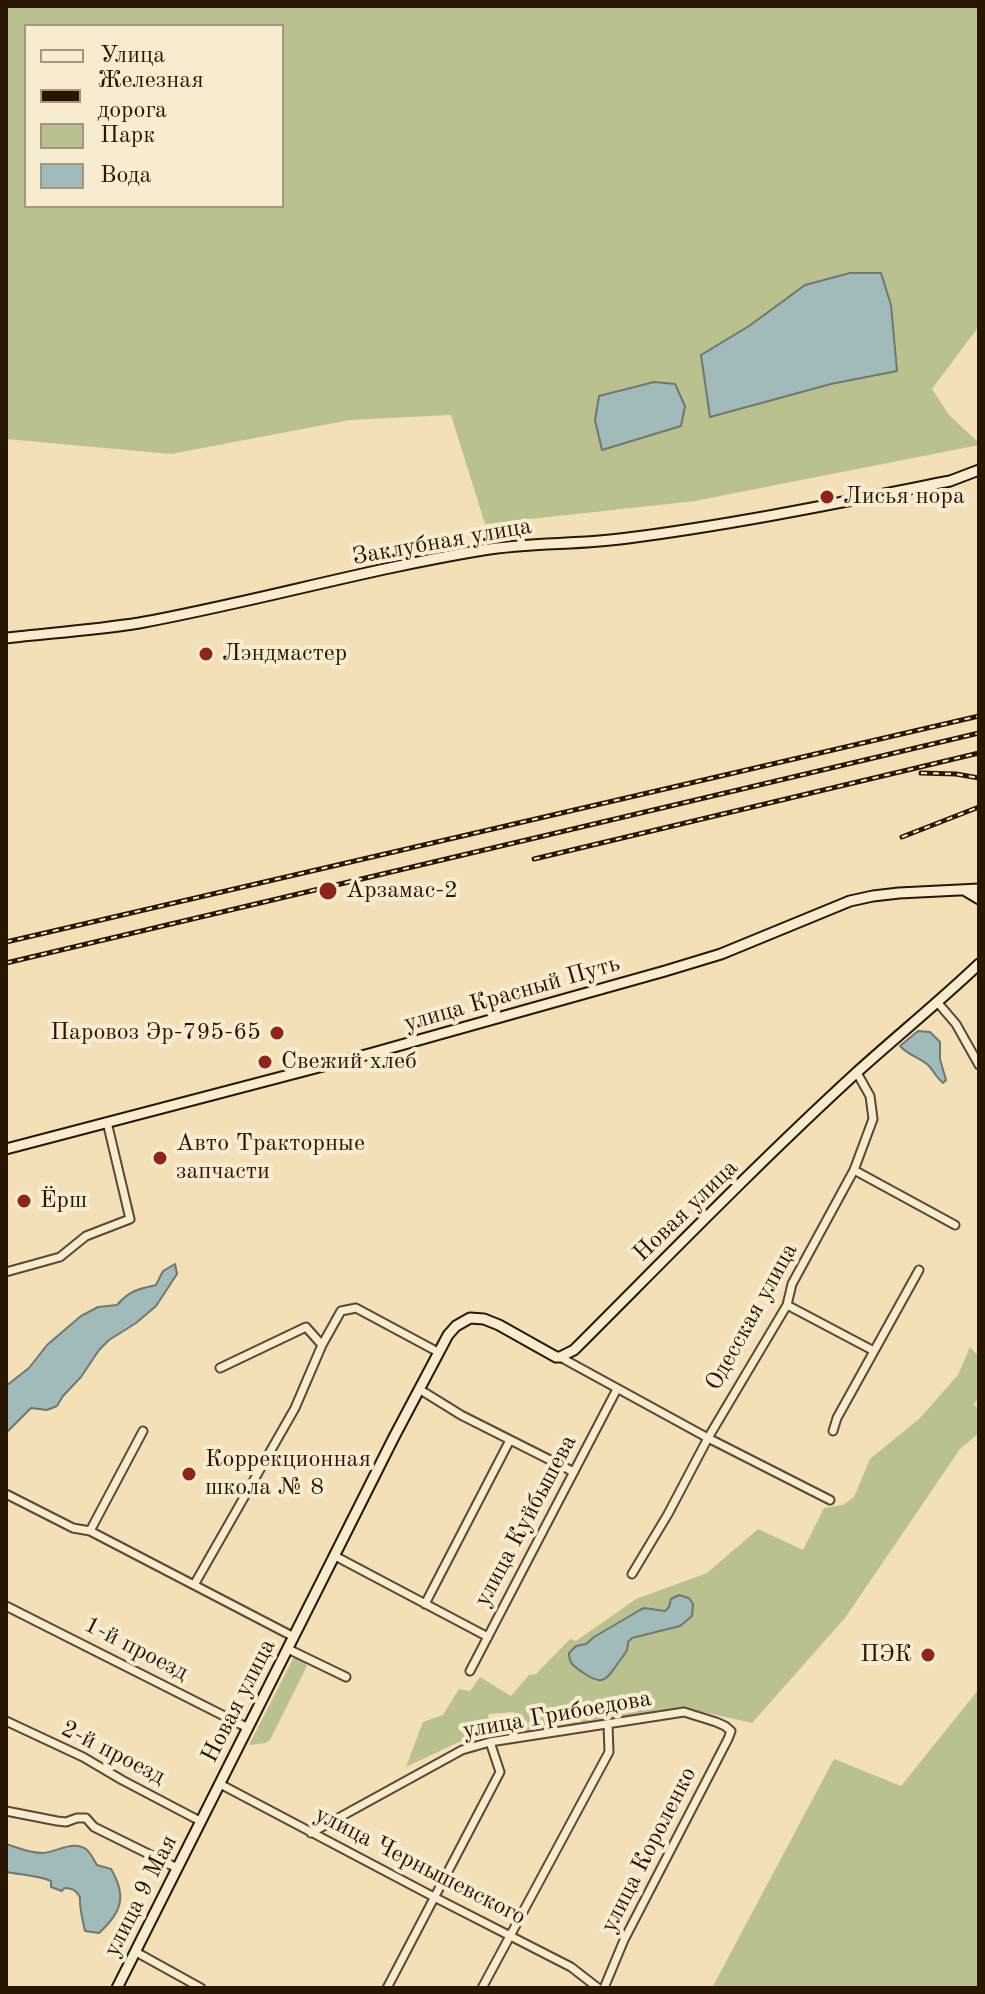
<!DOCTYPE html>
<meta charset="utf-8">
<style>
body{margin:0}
#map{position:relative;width:985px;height:1994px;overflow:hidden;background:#f3e0b6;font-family:"Old Standard TT",serif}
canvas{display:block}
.frame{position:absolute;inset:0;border:8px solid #291600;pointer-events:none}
.legend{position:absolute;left:24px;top:24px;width:260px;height:184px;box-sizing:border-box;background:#f7ebd0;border:2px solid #a5967d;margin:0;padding:10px 14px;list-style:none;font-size:24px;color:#291600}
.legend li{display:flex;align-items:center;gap:16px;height:40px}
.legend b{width:40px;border:2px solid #a5967d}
</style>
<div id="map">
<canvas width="985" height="1994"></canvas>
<div class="frame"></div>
<ul class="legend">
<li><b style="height:10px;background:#f7ebd0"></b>Улица</li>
<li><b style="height:10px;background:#291600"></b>Железная дорога</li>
<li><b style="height:22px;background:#b9c28f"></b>Парк</li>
<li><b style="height:22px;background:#a1baba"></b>Вода</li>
</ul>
</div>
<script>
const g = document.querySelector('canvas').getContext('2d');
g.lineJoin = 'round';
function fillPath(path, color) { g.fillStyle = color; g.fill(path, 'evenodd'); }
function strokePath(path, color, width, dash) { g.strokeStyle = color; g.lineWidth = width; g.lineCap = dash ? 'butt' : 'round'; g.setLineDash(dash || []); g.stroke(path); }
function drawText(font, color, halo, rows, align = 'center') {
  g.font = font + ' "Old Standard TT",serif'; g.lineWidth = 8; g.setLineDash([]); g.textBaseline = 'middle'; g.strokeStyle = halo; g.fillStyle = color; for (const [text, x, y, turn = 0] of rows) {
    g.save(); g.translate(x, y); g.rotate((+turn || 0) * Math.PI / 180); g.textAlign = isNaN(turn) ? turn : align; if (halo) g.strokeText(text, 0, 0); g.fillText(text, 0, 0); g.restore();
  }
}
fillPath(new Path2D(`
 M6,6H979V326L932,389L949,415L979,443V445L695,501L485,524L451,415L350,420L171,454L6,439ZM26,26H282V206H26ZM891,305L897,371L831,384L702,355L749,326Z
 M970,1347L979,1357V1394L974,1405L979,1409V1433L960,1449L845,1618L752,1723L685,1708L520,1732L514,1712L488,1714L490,1736L459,1742L406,1767L423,1722L443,1715L459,1689L470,1691L480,1677L511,1696L529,1675L536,1674L570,1639L576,1641L636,1599L707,1573L758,1529L803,1550L824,1508L843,1505L854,1497L870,1459L920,1418L958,1375Z
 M294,1657L303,1660L307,1666L270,1740L266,1743L249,1745Z
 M979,1689V1988H712L834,1759L901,1786Z`), '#b9c28f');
const water = new Path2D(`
 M850,273H881L891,305L897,371L831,384L710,417L701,355L749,326L805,285Z
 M654,382L675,384L685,406L681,426L602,450L595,420L599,396Z
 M918,1031L930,1032L940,1042V1059L946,1080L943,1083C937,1078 934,1072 929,1066C921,1058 909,1056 900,1046Z
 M175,1264L177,1274L156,1306L136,1323L109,1340L99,1350L81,1377L63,1396L57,1406L47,1410L31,1408L6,1433V1386L29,1368L47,1345L81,1316L98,1307L117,1305C129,1291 138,1289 156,1285L163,1271Z
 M679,1595L689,1598L693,1604L692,1616L680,1626L632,1638L628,1642C628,1651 626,1652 621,1659C607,1677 606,1689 582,1672C574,1666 569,1664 569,1653L576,1646L586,1644L594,1637L640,1610L644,1608L665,1611L669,1607L671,1599Z
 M6,1844C19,1848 29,1853 43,1853C57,1852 73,1840 86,1849C90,1852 94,1860 97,1865L111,1869C127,1896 122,1912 99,1933L85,1931C83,1922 79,1906 80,1897C76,1890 72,1888 64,1888L62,1891L51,1887V1881C37,1875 22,1875 6,1872Z`);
fillPath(water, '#a1baba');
strokePath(water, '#717870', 2);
const street = new Path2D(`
 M938,1003L956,1024L979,1065
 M854,1170L955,1225
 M6,1272L60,1257L86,1236L130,1219L107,1122
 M787,1305L874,1351
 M560,1357L708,1438L830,1500
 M220,1368L306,1327L322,1345
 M419,1389L461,1415L574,1472
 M143,1431L90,1531L294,1637
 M833,1431L837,1418L919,1270
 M6,1494L73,1528L90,1531
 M335,1556L488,1637
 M632,1574L668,1514L708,1438L787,1305L792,1284L854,1170L873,1119L870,1096L857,1073
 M194,1585L295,1408L322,1345L341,1311L356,1308L438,1352
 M425,1604L510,1440
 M6,1606L248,1728
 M288,1649L346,1677
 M470,1671L617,1389
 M6,1721L83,1757L122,1780L200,1821
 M220,1784L434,1897L571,1967L598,1988
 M6,1811L57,1821L66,1822L77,1818H86L94,1827L177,1868
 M311,1833L462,1750L490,1742L684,1712L716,1722L725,1726L731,1731L728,1739L624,1940L604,1988
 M136,1952L201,1988
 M387,1988L500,1772L490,1742
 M482,1988L609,1752L608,1724`);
const secondary = new Path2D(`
 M6,638C50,633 95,630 139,623C254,602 367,569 483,550C531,542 580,545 628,538C736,524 843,502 950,481L979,470
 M964,890L979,899
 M6,1149L369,1054L665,971L721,954L850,901L873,896L899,893L979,889
 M117,1988L394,1437L448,1335L456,1326L470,1318L484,1319L499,1325L556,1357H560L574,1350C667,1257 759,1162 856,1073C897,1036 939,1002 979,964`);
strokePath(street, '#5c482e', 11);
strokePath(secondary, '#291600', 13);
strokePath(street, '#f7ebd0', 7);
strokePath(secondary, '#f7ebd0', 9);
const rail = new Path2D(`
 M921,773L956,774L979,778
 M902,837L979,807
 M534,859L979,753
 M6,942L979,716
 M6,963L979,733`);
strokePath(rail, '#291600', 5);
strokePath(rail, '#f7ebd0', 2, [6]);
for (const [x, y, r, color] of [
 [827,497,8,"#8f2418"],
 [206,654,8,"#8f2418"],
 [328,891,10,"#8f2418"],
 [277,1033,8,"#8f2418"],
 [265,1062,8,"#8f2418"],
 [160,1158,8,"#8f2418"],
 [24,1201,8,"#8f2418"],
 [189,1474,8,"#8f2418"],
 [928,1655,8,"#8f2418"]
]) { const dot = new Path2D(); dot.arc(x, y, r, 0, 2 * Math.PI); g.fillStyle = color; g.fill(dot); strokePath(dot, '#f7ebd0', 3); }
drawText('24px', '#291600', '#f7ebd0', [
 ["Лисья нора",843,497],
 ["Лэндмастер",222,654],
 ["Арзамас-2",346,891],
 ["Паровоз Эр-795-65",261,1033,"right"],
 ["Свежий хлеб",281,1062],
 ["Авто Тракторные",176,1144],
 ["запчасти",176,1172],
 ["Ёрш",40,1201],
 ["Коррекционная",205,1460],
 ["школа № 8",205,1488],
 ["ПЭК",912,1655,"right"]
], 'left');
drawText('24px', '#291600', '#f7ebd0', [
 ["Заклубная улица",442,542,-10],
 ["улица Красный Путь",512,994,-16],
 ["Новая улица",686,1211,-44],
 ["Одесская улица",752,1317,-61],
 ["улица Куйбышева",526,1521,-62],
 ["1-й проезд",136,1649,27],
 ["Новая улица",239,1701,-63],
 ["улица Грибоедова",557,1715,-10],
 ["2-й проезд",113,1753,27],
 ["улица Короленко",649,1850,-63],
 ["улица Чернышевского",420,1866,27],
 ["улица 9 Мая",141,1896,-63]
]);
</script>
